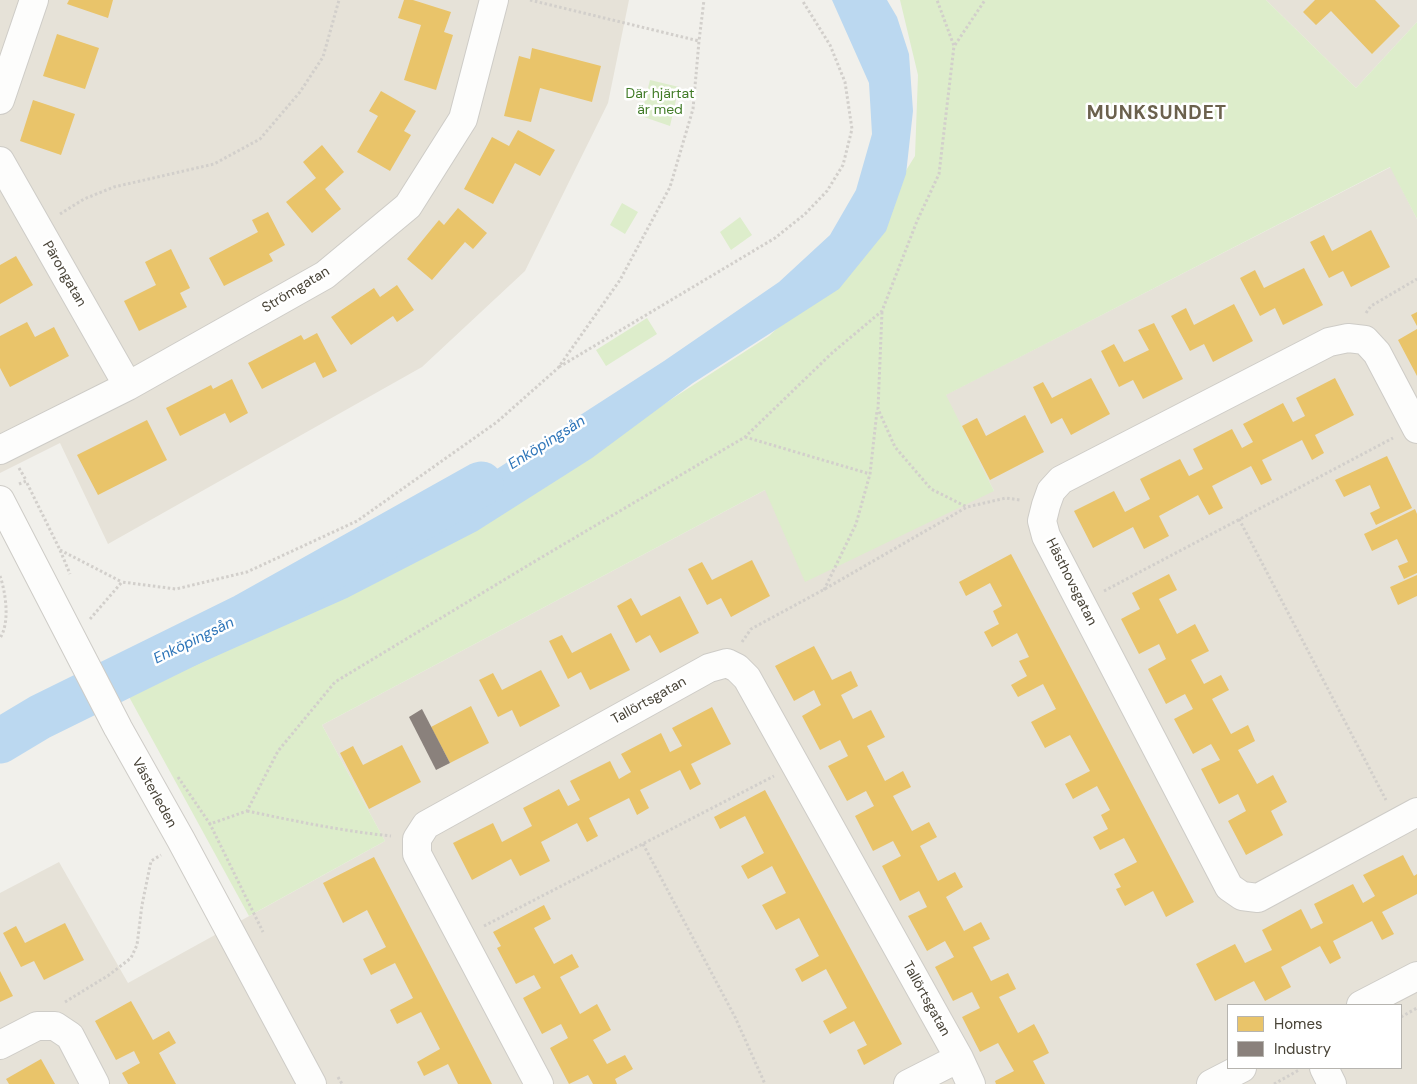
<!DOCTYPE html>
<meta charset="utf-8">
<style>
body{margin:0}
#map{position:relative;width:1417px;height:1084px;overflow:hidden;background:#f1f0eb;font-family:"DM Sans",sans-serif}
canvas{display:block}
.legend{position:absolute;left:1227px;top:1004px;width:175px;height:65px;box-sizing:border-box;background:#fff;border:1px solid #b6b4af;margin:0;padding:6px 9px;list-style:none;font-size:15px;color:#484337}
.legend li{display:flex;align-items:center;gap:10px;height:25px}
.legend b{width:25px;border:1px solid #b6b4af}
</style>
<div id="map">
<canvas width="1417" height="1084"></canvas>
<ul class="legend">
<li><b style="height:14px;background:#e9c46a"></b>Homes</li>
<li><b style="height:14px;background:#8a817c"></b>Industry</li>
</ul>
</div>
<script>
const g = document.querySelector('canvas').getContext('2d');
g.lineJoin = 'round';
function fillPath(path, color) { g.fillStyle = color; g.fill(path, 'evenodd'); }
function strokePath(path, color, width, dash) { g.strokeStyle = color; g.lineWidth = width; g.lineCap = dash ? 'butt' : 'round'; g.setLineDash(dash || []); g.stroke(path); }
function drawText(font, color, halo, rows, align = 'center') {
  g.font = font + ' "DM Sans",sans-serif'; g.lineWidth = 5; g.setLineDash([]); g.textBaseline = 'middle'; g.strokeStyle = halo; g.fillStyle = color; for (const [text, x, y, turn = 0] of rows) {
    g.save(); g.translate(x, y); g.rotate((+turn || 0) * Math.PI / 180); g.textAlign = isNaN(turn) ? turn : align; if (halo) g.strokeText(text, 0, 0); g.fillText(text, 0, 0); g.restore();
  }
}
fillPath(new Path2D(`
 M0,0H629L608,103L525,271L422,367L108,544L60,443L0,473Z
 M1266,0H1417V22L1356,88Z
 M1391,167L1417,219V1084H0V893L59,862L128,983L385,841L322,725L765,490L994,491L945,395ZM1228,1005H1401V1068H1228Z`), '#e6e2d8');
fillPath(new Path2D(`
 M900,0H1266L1356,88L1417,22V219L1390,167L946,395L994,491L805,582L765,490L322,725L385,841L249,916L128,695L391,565L556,474L769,336L851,259L915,156L918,75Z
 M650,80L679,87L670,126L641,116Z
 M622,203L638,212L625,234L610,225Z
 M740,217L752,235L731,250L720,232Z
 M647,318L657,334L606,366L596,350Z`), '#ddedcb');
fillPath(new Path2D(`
 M832,0H887L897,17L909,54L913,111L906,174L886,231L839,289L693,383L592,458L477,531L347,598L140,690L127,668L328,578L664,361L779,282L830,235L856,190L872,134L869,83Z`), '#bbd8f0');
fillPath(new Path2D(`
 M69,0H113L108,18L67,4Z
 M404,0H413L451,12L444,32L453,35L436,90L404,80L421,25L398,18Z
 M1315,0H1375L1400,26L1372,54L1331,11L1316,25L1303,12Z
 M57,34L99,48L85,89L43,76Z
 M532,48L601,66L592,102L540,88L531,122L504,116L519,56L530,59Z
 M381,91L416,111L404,131L411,135L390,171L357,152L378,116L369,111Z
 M33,100L75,114L61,155L20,141Z
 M518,130L555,150L540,176L515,163L493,204L464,189L492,137L509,146Z
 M322,145L344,172L325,189L341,209L312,233L286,202L316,178L303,162Z
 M458,208L487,233L473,249L465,242L432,280L407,259L439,220L444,225Z
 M268,212L285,245L269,254L273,261L224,286L209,258L258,232L252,220Z
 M1371,230L1390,267L1351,287L1343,271L1329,278L1310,242L1324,235L1332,251Z
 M171,249L190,288L180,293L187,307L139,331L124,301L156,285L145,262Z
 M16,256L33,285L0,304V265Z
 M1304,268L1323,305L1283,325L1275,308L1260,316L1240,278L1255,270L1264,288Z
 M397,285L414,310L397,322L393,316L351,345L331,317L374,288L380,297Z
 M1234,304L1253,341L1213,362L1204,344L1190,351L1171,316L1186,308L1194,325Z
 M1417,312V326L1411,315Z
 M27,322L35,337L54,327L69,356L10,387L0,368V336Z
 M1154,323L1183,379L1143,399L1133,380L1119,387L1101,351L1114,344L1124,362L1149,350L1138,330Z
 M1417,329V376L1398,340Z
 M317,333L337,371L323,378L315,362L262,389L248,363L301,335L304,340Z
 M1091,378L1110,414L1071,435L1062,418L1051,424L1033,387L1043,382L1052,398Z
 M1335,378L1354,415L1315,435L1324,453L1312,460L1302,440L1262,460L1272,480L1261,485L1251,466L1212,486L1223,508L1209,515L1198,495L1159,516L1169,536L1144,549L1133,527L1093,548L1074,511L1114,491L1125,512L1150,499L1140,479L1180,459L1189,476L1203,469L1193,449L1232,429L1242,448L1253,442L1243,424L1283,403L1293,422L1305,416L1296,398Z
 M232,379L248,413L230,423L225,413L180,436L166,408L211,385L213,389Z
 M1025,415L1044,452L990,480L962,426L977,418L986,436Z
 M147,420L167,460L98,495L77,455Z
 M1387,456L1412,508L1376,525L1370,513L1380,508L1370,485L1344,497L1335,480Z
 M1415,509L1417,514V573L1404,579L1398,566L1408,562L1397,539L1372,551L1364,534Z
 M1011,554L1194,902L1166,917L1153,891L1125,906L1116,889L1121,887L1114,874L1137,862L1124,838L1100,850L1093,837L1108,829L1101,815L1110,810L1097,786L1073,799L1065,784L1090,771L1070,735L1045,748L1031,722L1056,709L1043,684L1018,697L1011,685L1027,676L1019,661L1029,657L1017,633L992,647L984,632L999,624L993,611L1002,606L990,583L966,596L959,582Z
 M752,560L770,596L731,617L721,598L707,605L688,569L702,562L712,580Z
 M1169,574L1177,590L1159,599L1177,634L1195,624L1209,651L1191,660L1204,684L1221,675L1229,690L1212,699L1231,734L1248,725L1255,741L1238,750L1257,784L1273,775L1287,802L1271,811L1283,835L1246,855L1228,821L1246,811L1238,794L1219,804L1201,769L1220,760L1211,744L1193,754L1174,719L1193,709L1185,694L1166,704L1148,669L1166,659L1159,644L1139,654L1121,619L1140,609L1132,593Z
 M1417,575V596L1398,605L1390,587Z
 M680,596L699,633L660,653L650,635L636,643L617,606L631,598L641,616Z
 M611,633L630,670L590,690L581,672L568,679L549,641L562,635L572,653Z
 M814,646L832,680L851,671L858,686L841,695L853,719L871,710L885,737L867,746L885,781L903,771L911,787L893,796L912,831L929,822L937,837L920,846L938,881L955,872L963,887L946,897L964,931L981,922L990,939L973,947L991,981L1008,973L1016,989L999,997L1018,1033L1034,1024L1042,1039L1049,1053L1033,1061L1045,1084H996L995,1081L1014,1071L998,1043L980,1052L962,1017L980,1008L972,992L953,1001L935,967L954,957L945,941L927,951L908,916L927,907L919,891L900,901L882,866L901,856L893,841L873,851L855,816L874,806L866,791L847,801L828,766L848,756L840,740L820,750L802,716L821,705L814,690L794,701L775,666Z
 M541,670L560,706L520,727L512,710L498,717L479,680L493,673L502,690Z
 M471,706L489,743L450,763L431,727Z
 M712,707L731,744L691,764L701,784L690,790L680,770L640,790L649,808L637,815L629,798L589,818L598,836L587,842L577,823L541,842L550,861L520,876L511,859L472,880L453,843L493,823L502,842L532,826L523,808L559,789L568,806L580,800L570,781L610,761L619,779L631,772L621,754L661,733L670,752L682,746L672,728Z
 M402,745L421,782L369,809L340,753L353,746L363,765Z
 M765,790L902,1044L864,1065L857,1050L867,1045L854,1021L830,1034L823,1021L847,1008L826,969L802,982L795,969L819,956L799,918L776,930L762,905L786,893L772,866L748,879L741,866L764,853L745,816L720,829L714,817Z
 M1403,855L1414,876L1417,874V894L1382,912L1394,934L1382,940L1372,921L1333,941L1341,958L1330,964L1320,946L1281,967L1291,987L1265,1001L1254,981L1215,1001L1196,964L1235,944L1245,963L1272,950L1262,930L1301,909L1311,929L1323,923L1314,904L1353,884L1363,903L1375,896L1363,875Z
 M374,857L492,1084H458L448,1064L424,1076L417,1062L440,1049L421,1012L397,1024L390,1010L413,998L395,963L371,975L363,959L386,947L367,910L343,923L323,883Z
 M544,905L551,919L534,928L554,964L572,954L579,967L560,977L580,1014L597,1004L611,1030L593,1040L607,1064L625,1055L633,1069L615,1079L617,1084H593L588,1075L569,1084L550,1048L568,1038L561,1024L542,1034L523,998L541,988L534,975L516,984L497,948L501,946L493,932Z
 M65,923L84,960L44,980L34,961L21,967L3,933L16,926L25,943Z
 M0,971L13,996L0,1002Z
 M131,1001L153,1040L169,1031L176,1043L159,1053L176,1084H128L122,1073L140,1063L134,1051L116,1060L95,1021Z
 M41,1059L55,1084H9L6,1079Z`), '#e9c46a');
fillPath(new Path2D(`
 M422,709L450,763L436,770L409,717Z`), '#8a817c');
strokePath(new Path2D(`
 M0,741L40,717L245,616L481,484`), '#bbd8f0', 45);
const minor = new Path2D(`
 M0,100L34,0
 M0,161L128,386
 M1417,429L1377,353L1365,340L1348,338L1329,342L1061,480L1051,491L1046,505L1042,521L1046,536L1229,887L1242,896L1258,898L1417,812
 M0,450L128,386L325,275L408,206L463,119L494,0
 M0,500L118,728L181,840L312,1084
 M1361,1005L1417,976
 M0,1045L37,1026H55L70,1036L95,1084
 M1324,1068L1332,1084
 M539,1084L417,854V839L426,825L709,668L727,663L737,668L747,678L959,1058L971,1084
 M908,1084L959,1058
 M1211,1084L1242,1068`);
strokePath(minor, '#ceccc7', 30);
strokePath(new Path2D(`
 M530,0L699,41
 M955,45L985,0
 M60,214L84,199L114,187L214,164L260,139L300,92L323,57L339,0
 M882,312L878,409L895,447L931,489L967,507
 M1366,313L1371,306L1417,279
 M559,367L775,238L805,214L827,191L843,165L852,129L845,82L830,45L802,0
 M745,437L870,474
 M19,468L26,480
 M19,484L26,481L60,550L70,574
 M1239,519L1386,800
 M60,550L122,582
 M0,576C6,593 10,623 0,638
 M824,590L856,524L870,474L877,411
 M1104,591L1393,438
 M90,619L122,582L176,589L247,572L357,521L497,422L558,368L620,280L670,187L693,109L699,41L704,0
 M742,642L751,629L823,590L967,507L1006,498L1020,500
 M178,777L210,824L247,811L278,751L335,682L532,563L745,437L832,353L882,311L917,221L939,174L954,46L937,0
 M247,811C295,821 342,831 391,836
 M209,825L210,824L263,932
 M643,844L735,1017L765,1084
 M484,926L774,776
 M65,1002L109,975L131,958L137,945L142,905L151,861L161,855
 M1401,1017L1417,1008
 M338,1077L342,1084
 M1274,1084L1299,1070`), '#d2cfcb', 3, [2.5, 2.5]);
strokePath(minor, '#fdfdfc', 28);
drawText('14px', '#427c28', '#fff', [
 ["Där hjärtat",660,94],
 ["är med",660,110]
]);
drawText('14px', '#484337', '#fff', [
 ["Pärongatan",64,274,60],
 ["Strömgatan",296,290,-31],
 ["Hästhovsgatan",1071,582,63],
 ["Tallörtsgatan",649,701,-29],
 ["Västerleden",154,793,61],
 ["Tallörtsgatan",926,999,61]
]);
drawText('italic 15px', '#2c74b8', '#fff', [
 ["Enköpingsån",547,443,-32],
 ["Enköpingsån",194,641,-26]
]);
g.letterSpacing = '1px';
drawText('bold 19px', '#6b614d', '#fff', [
 ["MUNKSUNDET",1157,114]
]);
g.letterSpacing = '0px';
</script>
